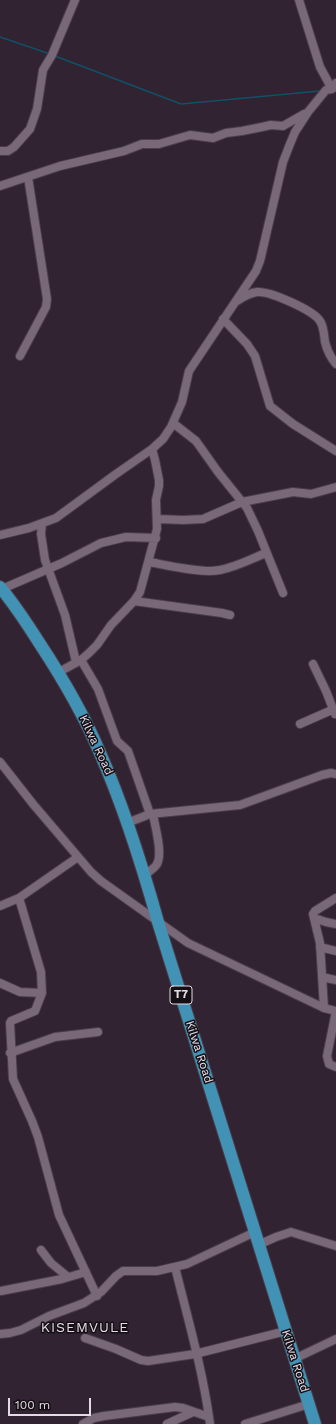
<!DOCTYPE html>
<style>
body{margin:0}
#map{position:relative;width:336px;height:1424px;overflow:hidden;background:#312331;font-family:"Work Sans",sans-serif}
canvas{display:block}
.scale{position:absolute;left:8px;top:1398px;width:83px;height:18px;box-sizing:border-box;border:2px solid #e4dbe4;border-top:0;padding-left:5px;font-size:12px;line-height:14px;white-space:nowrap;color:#e4dbe4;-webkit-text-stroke:3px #150f15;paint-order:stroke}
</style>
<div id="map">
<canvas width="336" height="1424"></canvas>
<div class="scale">100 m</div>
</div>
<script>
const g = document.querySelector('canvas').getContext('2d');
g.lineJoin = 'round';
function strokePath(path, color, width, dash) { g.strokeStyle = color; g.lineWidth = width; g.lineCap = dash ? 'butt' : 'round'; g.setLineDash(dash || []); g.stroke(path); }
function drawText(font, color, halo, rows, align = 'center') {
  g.font = font + ' "Work Sans",sans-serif'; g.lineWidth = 3; g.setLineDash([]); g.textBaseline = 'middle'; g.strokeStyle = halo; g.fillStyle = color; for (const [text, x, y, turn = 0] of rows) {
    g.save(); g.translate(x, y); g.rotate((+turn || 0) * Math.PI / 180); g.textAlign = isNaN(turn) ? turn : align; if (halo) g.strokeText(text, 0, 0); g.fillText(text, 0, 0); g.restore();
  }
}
strokePath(new Path2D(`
 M0,37L50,54
 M55,56L181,104L320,91`), '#105168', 1.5);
const minor = new Path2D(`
 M299,0L320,67L332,89
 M0,151H8L14,147L30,129L37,109L43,70L52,55L75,0
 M0,186L60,166L124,151L142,144H159L190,135L213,138L226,133L242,131L262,127L271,125L283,126L304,114
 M237,301C243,297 250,293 257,292C270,291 313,310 320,321C324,327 324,335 325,342C327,350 331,358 336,364
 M223,319L247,344L255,356L270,406L293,424L336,451
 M20,356L46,307L47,299L28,177
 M173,423L196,441L201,448L218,472L247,508L258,531L283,593
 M158,519L183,520L203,519L242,502L293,492L311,494L336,487
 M42,524L41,534L45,560L65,615L76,662
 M0,535L29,528L56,518L116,474L152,449L163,439L171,427L182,402L189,371L256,271L260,261L283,162L290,144L295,132L308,112L326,90L332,89L336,83
 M149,562C166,565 204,574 220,570C236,567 251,559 266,553
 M2,589L62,563L101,543L126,537L156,538
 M134,601L222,613L230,615
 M81,660L98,689L117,741L128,751L150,814
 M313,664L326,691L335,714
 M59,672L81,660L89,653L97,645L111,625L134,601L140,592L157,529L156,500L159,486V480L155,460L152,449
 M300,724L334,709
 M0,762L33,804L91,872L101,881L188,943L324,1008L336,1011
 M127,823L150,814L240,805L322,775L331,773L336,774
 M145,875C148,872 155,868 157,864C163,853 155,827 153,814
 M19,898L41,972L42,993L35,1011L11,1021L10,1023L13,1079L32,1121L38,1137L59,1215L97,1296
 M0,906L19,898L78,857
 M314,918L326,922L336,924
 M320,947L336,951
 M322,977L336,980
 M0,983L20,992L42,993
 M324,1008L320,943L313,914L315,911L336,898
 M336,1011L327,1056L329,1064L336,1067
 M10,1053L55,1037L98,1032
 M258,1245L276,1237L291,1232L336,1246
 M41,1250L51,1263L68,1277
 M175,1267C188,1319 203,1371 210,1424
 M1,1291L62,1279L86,1272
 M0,1334L10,1333L21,1330L49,1316L84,1303L101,1292L116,1276L123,1271H157L187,1264L255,1232
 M85,1338L116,1349L141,1360L148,1361L195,1354L286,1331
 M294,1359L336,1339
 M83,1424L94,1418L104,1416L175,1407L183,1408L209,1417
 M167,1424L193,1412
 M245,1424L309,1404`);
const highway = new Path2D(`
 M0,587C15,605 28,625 40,644C63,679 84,715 100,753C124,807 142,865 158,922L315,1424`);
strokePath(minor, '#4a3e4a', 10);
strokePath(highway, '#4a3e4a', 14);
strokePath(minor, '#796878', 8);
strokePath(highway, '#4192b5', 12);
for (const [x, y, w] of [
 [181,995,22]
]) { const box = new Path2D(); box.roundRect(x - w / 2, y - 9, w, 18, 3); g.fillStyle = '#150f15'; g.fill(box); strokePath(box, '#e4dbe4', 1); }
drawText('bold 11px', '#e4dbe4', null, [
 ["T7",181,995]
]);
drawText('12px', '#e4dbe4', '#150f15', [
 ["Kilwa Road",96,745,65],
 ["Kilwa Road",199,1052,72],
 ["Kilwa Road",295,1361,72]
]);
g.letterSpacing = '1px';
drawText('14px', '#e4dbe4', '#150f15', [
 ["KISEMVULE",85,1328]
]);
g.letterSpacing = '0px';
</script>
